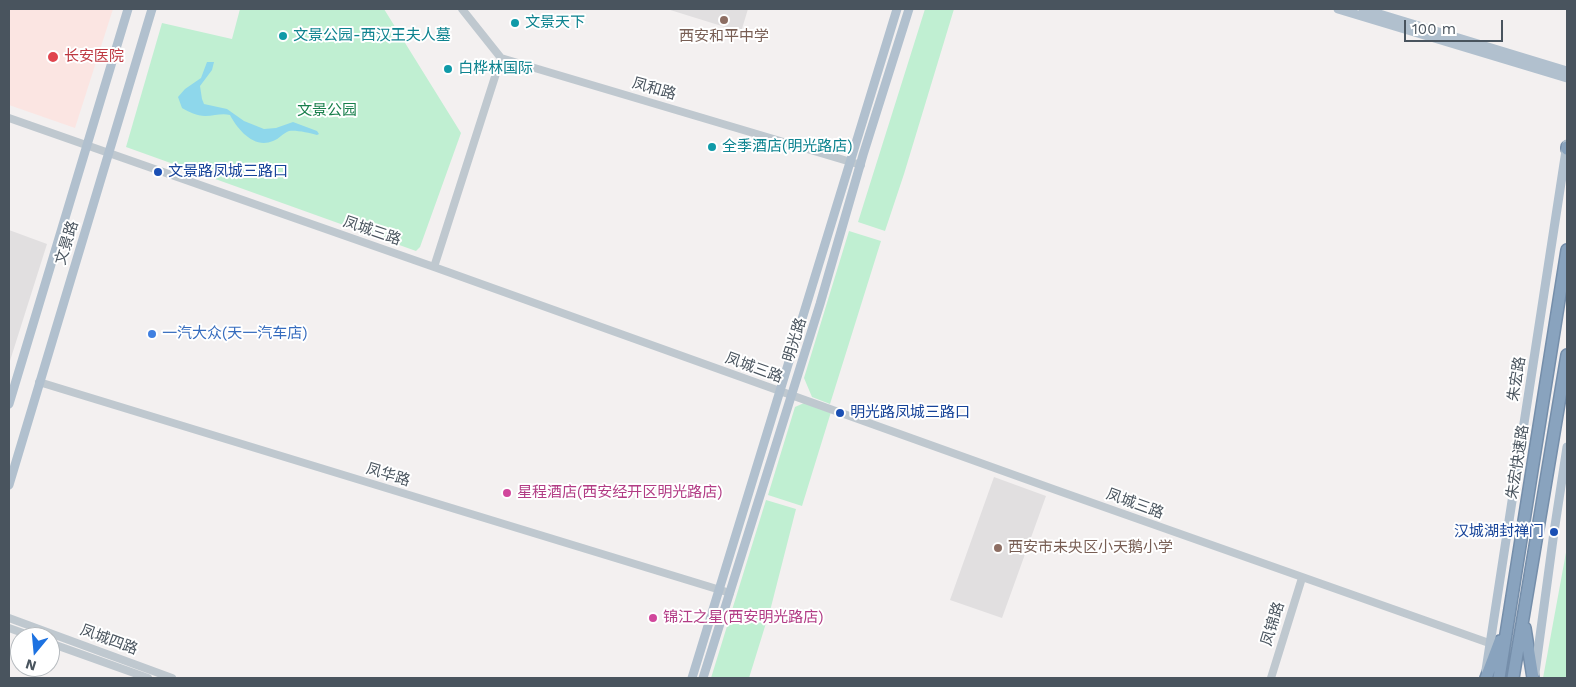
<!DOCTYPE html>
<meta charset="utf-8">
<style>
body{margin:0}
#map{position:relative;width:1576px;height:687px;overflow:hidden;background:#f3f0f0;font-family:"Work Sans",sans-serif}
canvas{display:block}
.frame{position:absolute;inset:0;border:10px solid #49545e;pointer-events:none}
.north{position:absolute;left:10px;top:627px;width:50px;height:50px;box-sizing:border-box;background:#fff;border:1px solid #b6bbbf;border-radius:50%;rotate:197deg;font-size:14px;font-weight:700;line-height:20px;text-align:center;color:#49545e}
.north::after{content:'';display:block;margin:auto;width:18px;height:22px;background:#1d72e1;clip-path:polygon(50% 0,100% 100%,50% 72%,0 100%)}
.scale{position:absolute;left:1404px;top:20px;width:99px;height:22px;box-sizing:border-box;border:2px solid #49545e;border-top:0;padding-left:6px;font-size:15px;line-height:18px;white-space:nowrap;color:#49545e;-webkit-text-stroke:4px #fff;paint-order:stroke}
</style>
<div id="map">
<canvas width="1576" height="687"></canvas>
<div class="frame"></div>
<div class="north">N</div>
<div class="scale">100 m</div>
</div>
<script>
const g = document.querySelector('canvas').getContext('2d');
g.lineJoin = 'round';
function fillPath(path, color) { g.fillStyle = color; g.fill(path, 'evenodd'); }
function strokePath(path, color, width, dash) { g.strokeStyle = color; g.lineWidth = width; g.lineCap = dash ? 'butt' : 'round'; g.setLineDash(dash || []); g.stroke(path); }
function drawText(font, color, halo, rows, align = 'center') {
  g.font = font + ' "Work Sans","Noto Sans SC",sans-serif'; g.lineWidth = 4; g.setLineDash([]); g.textBaseline = 'middle'; g.strokeStyle = halo; g.fillStyle = color; for (const [text, x, y, turn = 0] of rows) {
    g.save(); g.translate(x, y); g.rotate((+turn || 0) * Math.PI / 180); g.textAlign = isNaN(turn) ? turn : align; if (halo) g.strokeText(text, 0, 0); g.fillText(text, 0, 0); g.restore();
  }
}
fillPath(new Path2D(`
 M667,9H748L741,32Z
 M9,230L47,244L9,364Z
 M994,477L1046,496L1002,618L950,600Z`), '#e1dfe0');
fillPath(new Path2D(`
 M9,9H113L75,128L9,105Z`), '#fbe5e2');
fillPath(new Path2D(`
 M240,9H384L461,133L420,247L416,251L126,147L162,23L232,39Z
 M925,9H954L904,174L885,231L858,222Z
 M849,231L881,241L830,404L812,397L804,378Z
 M804,403L831,412L802,506L768,495L795,407Z
 M766,500L796,509L771,607L749,678H711Z
 M1567,547V678H1543Z`), '#c0efd2');
fillPath(new Path2D(`
 M207,62H214L212,70L200,86L202,99L204,104L227,109L244,121L264,129L276,128L293,122L317,131L319,134L317,135C309,133 297,130 289,131C283,133 279,139 273,141C254,149 238,130 230,115C221,113 215,116 205,116C197,116 189,112 182,108L178,97L185,89L201,78Z`), '#8ed7eb');
const highway = new Path2D(`
 M1567,147V149
 M1525,628L1533,678
 M1486,678L1500,641
 M1499,678L1567,250
 M1513,678L1567,355`);
strokePath(highway, '#758eaa', 14);
strokePath(new Path2D(`
 M462,9L501,58L861,165
 M9,118L434,267L1056,490L1489,643
 M434,267L501,58
 M39,382L730,593
 M9,618L172,678
 M9,628L34,637
 M50,643L148,678
 M1271,678L1302,578`), '#bfc8cf', 8);
strokePath(new Path2D(`
 M1338,9L1567,78
 M1363,9L1567,71
 M9,404L128,9
 M9,485L152,9
 M1486,670L1567,144
 M1535,673L1554,532L1567,447
 M692,678L897,9
 M703,678L820,304L863,155L909,9`), '#b1c0ce', 9);
strokePath(highway, '#89a3be', 11);
for (const [x, y, r, color] of [
 [724,20,5,"#8d6e63"],
 [515,23,5,"#0f9aa8"],
 [283,36,5,"#0f9aa8"],
 [53,57,6,"#e0444e"],
 [448,69,5,"#0f9aa8"],
 [712,147,5,"#0f9aa8"],
 [158,172,5,"#1a4fb4"],
 [152,334,5,"#3f7fe0"],
 [840,413,5,"#1a4fb4"],
 [507,493,5,"#d1479c"],
 [1554,532,5,"#1a4fb4"],
 [998,548,5,"#8d6e63"],
 [653,618,5,"#d1479c"]
]) { const dot = new Path2D(); dot.arc(x, y, r, 0, 2 * Math.PI); g.fillStyle = color; g.fill(dot); strokePath(dot, '#fff', 2); }
drawText('15px', '#0d838f', '#fff', [
 ["文景天下",525,23],
 ["文景公园-西汉王夫人墓",293,36],
 ["白桦林国际",458,69],
 ["全季酒店(明光路店)",722,147]
], 'left');
drawText('15px', '#785e54', '#fff', [
 ["西安和平中学",724,37],
 ["西安市未央区小天鹅小学",1008,548,"left"]
]);
drawText('15px', '#be3a42', '#fff', [
 ["长安医院",64,57]
], 'left');
drawText('15px', '#49545e', '#fff', [
 ["凤和路",654,89,16],
 ["凤城三路",372,231,19],
 ["文景路",67,243,-73],
 ["明光路",795,340,-73],
 ["凤城三路",754,368,20],
 ["朱宏路",1517,379,-81],
 ["朱宏快速路",1518,462,-81],
 ["凤华路",388,475,17],
 ["凤城三路",1135,504,20],
 ["凤锦路",1273,624,-73],
 ["凤城四路",109,640,20]
]);
drawText('15px', '#197f4c', '#fff', [
 ["文景公园",327,111]
]);
drawText('15px', '#164399', '#fff', [
 ["文景路凤城三路口",168,172],
 ["明光路凤城三路口",850,413],
 ["汉城湖封禅门",1544,532,"right"]
], 'left');
drawText('15px', '#366cbe', '#fff', [
 ["一汽大众(天一汽车店)",162,334]
], 'left');
drawText('15px', '#b23c85', '#fff', [
 ["星程酒店(西安经开区明光路店)",517,493],
 ["锦江之星(西安明光路店)",663,618]
], 'left');
</script>
